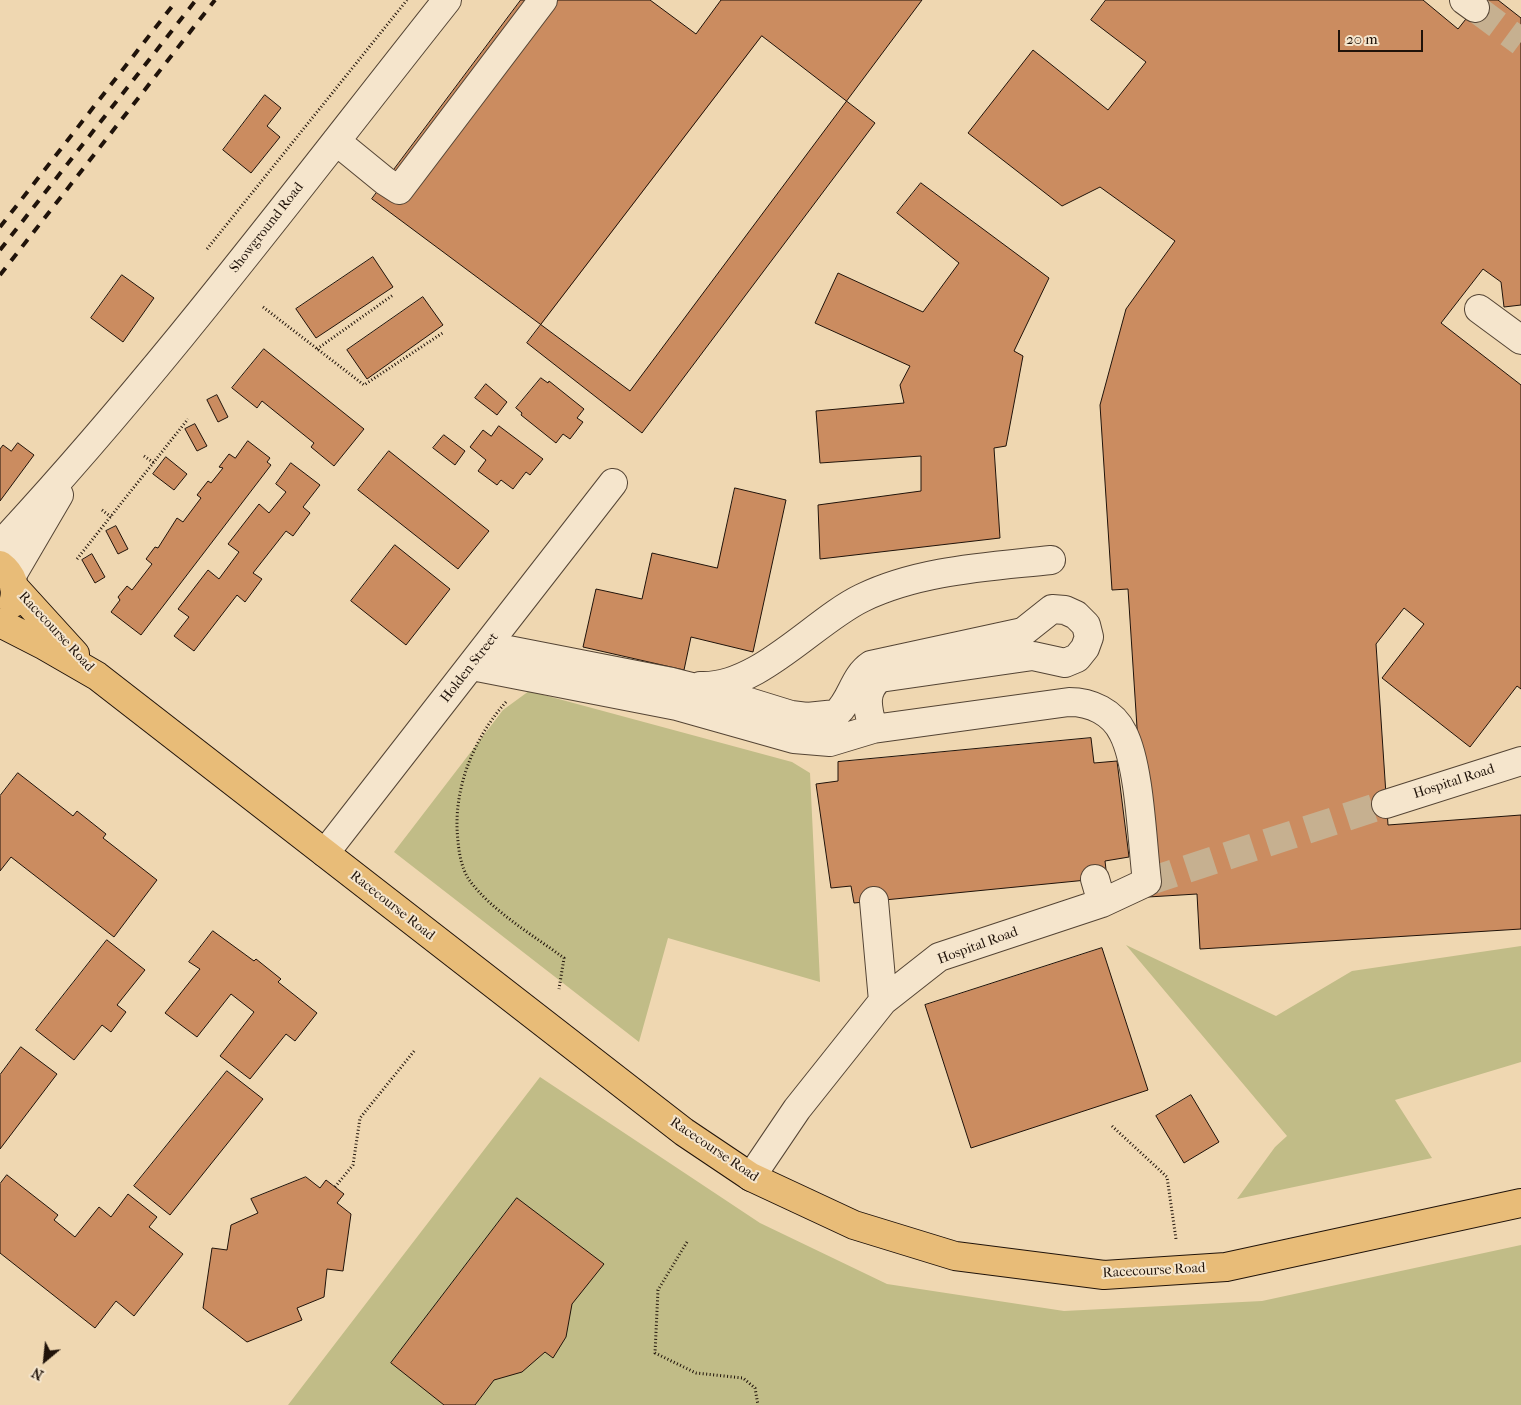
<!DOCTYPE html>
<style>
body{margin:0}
#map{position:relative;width:1521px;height:1405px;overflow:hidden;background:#efd7b1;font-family:"IM FELL French Canon",serif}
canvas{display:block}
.north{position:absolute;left:20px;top:1335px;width:50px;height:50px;-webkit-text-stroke:4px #f5e5cc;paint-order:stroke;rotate:208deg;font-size:14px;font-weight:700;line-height:20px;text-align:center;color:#20130a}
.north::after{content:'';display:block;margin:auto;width:18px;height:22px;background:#20130a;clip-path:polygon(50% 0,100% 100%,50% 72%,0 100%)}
.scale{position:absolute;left:1338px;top:30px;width:85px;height:22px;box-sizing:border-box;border:2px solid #20130a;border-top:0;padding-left:6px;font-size:15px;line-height:18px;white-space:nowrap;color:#20130a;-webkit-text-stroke:4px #f5e5cc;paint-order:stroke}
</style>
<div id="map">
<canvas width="1521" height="1405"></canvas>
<div class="north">N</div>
<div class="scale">20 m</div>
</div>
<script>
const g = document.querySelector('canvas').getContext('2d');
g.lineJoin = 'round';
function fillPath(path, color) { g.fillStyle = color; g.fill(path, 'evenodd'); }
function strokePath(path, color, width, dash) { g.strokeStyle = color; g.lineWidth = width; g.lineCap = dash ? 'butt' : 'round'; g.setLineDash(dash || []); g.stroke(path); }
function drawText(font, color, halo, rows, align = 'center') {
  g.font = font + ' "IM FELL French Canon",serif'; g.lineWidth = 4; g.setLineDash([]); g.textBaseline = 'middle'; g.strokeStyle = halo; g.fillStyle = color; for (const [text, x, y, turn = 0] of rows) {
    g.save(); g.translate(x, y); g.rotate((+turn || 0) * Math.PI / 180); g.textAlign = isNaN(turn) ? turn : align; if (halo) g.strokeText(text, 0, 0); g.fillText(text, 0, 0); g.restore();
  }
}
fillPath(new Path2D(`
 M529,691L792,762L810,773L820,982L668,938L639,1042L394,852L503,710Z
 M1126,945L1276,1016L1352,971L1521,946V1062L1395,1100L1432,1158L1237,1199L1275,1147L1287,1136Z
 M540,1077L760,1223L887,1284L1064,1311L1262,1301L1521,1245V1405H288Z`), '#c1bc87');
const building = new Path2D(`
 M521,0H650L696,34L721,0H922L630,391L372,199Z
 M1106,0H1423L1458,29L1481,0H1498L1521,18V305L1504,307L1501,282L1483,269L1441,323L1521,385V689L1517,686L1470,747L1382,678L1424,624L1404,608L1376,644L1388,825L1521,815V929L1200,949L1197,894L1148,897L1128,589L1112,590L1100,405L1126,309L1175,241L1100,187L1062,206L968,133L1033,50L1108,110L1146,62L1091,20Z
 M762,36L875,123L642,433L527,343Z
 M265,95L281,108L267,126L280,137L251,173L223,150Z
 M921,183L1049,278L1014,351L1023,356L1006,446L994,448L1000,538L820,559L818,505L921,491V456L820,463L816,411L904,403L900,385L910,366L815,323L838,273L923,312L959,263L897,213Z
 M373,257L393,287L316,338L296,309Z
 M122,275L154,298L123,342L91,318Z
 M423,297L443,325L367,379L347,350Z
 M264,349L364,429L334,466L311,447L314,443L262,401L257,408L232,388Z
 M541,378L548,383L549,381L584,409L577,418L583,422L570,439L563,434L556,443L521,415L522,413L516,408Z
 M486,384L507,402L497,415L475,398Z
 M217,395L228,417L218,422L207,400Z
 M195,424L207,446L197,451L185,429Z
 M499,426L543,459L530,475L526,472L513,489L501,480L497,485L478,471L486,460L470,447L483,430L491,436Z
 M444,435L465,451L455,465L433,448Z
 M248,441L270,458L267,462L271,465L141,635L111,612L120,600L118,597L127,586L132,590L152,564L146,559L155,547L158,548L177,518L183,522L201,498L197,495L208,481L211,483L223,468L219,467L229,454L235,458Z
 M18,443L34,455L0,501V449L3,445L11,451Z
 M389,451L489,531L458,569L358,490Z
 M166,457L187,474L174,490L153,474Z
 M291,463L320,485L303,507L310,513L293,536L286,531L253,573L262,579L245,602L237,595L194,651L174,636L189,617L178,609L208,570L219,579L239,552L228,544L259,504L269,513L286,492L276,484Z
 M735,488L786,500L753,652L691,637L684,670L583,647L596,589L642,599L652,553L717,568Z
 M116,526L128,549L118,554L106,531Z
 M395,545L450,589L406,645L351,601Z
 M92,554L105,577L95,583L82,560Z
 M1091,738L1094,763L1117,761L1129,857L1105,861L1107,878L854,903L851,886L831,888L816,784L838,781V762Z
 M18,773L73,816L77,811L106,834L103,838L157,880L114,937L11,857L0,871V796Z
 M213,931L254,961L256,959L281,979L278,982L317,1013L295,1041L286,1034L250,1079L220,1056L254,1012L231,994L197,1037L165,1013L200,969L189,962Z
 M107,940L145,970L117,1005L126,1012L111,1032L102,1025L74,1060L36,1030Z
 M1102,948L1148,1090L971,1148L925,1005Z
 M21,1047L57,1074L0,1149V1075Z
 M227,1071L263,1099L170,1215L134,1186Z
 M1191,1095L1219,1142L1184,1163L1156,1116Z
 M7,1175L58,1215L54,1220L75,1237L99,1207L111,1217L128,1194L157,1217L149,1227L183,1254L134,1316L116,1301L95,1328L0,1253V1184Z
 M306,1177L320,1188L326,1180L344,1194L337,1203L351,1214L343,1271L327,1269L324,1297L297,1308L302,1320L247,1342L203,1308L212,1248L227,1250L231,1225L258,1213L251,1199Z
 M517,1198L604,1264L572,1304L566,1337L553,1358L545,1352L522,1372L494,1380L475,1405H444L391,1363Z`);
fillPath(building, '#cb8c60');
strokePath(building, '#20130a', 1);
strokePath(new Path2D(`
 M1475,8L1521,42
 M1147,882L1386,804`), '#c6b090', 28, [28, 14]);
const minor = new Path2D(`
 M1464,0L1475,8
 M336,141L385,181L399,190L543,0
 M1479,309L1521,340
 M0,545C160,373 301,184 447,0
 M11,577L59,495
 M472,666L677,706L794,739L830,742L873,729C868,710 862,691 880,678L1033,656L1065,663L1077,658L1085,648L1089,637L1086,625L1076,615L1065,610L1052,609L1023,632L871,665C853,677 852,700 836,714L807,717L791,715L736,698L672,682L488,646
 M700,686C758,689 814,621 862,598C920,570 988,567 1051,560
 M1386,804L1521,761
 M325,853L613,483
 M1095,879L1102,903
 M874,901L883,1001
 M751,1177L797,1109L883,1001L939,957L1102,903L1147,882C1142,842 1140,766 1123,733C1113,712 1091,702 1069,702L873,729`);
const major = new Path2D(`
 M0,565C12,574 18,589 13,603
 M14,587L75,654
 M0,623L45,646L97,676L684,1132L751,1177L854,1225L955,1256L1104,1275L1226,1267L1521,1203`);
strokePath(minor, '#544434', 30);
strokePath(major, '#20130a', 30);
strokePath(new Path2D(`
 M207,249L407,0
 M263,307L364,385L444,332
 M317,349L393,295
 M144,456L154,463
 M102,510L111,517
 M77,559L188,419
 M506,702C473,739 452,791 458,841C459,854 462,870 470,881C492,911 534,936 564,958L559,989
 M1112,1126L1167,1177L1176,1239
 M335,1187L353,1165L360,1118L415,1050
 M687,1242L658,1290L655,1353L696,1373L743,1378L755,1388L758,1405`), '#20130a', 3, [1, 2.5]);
strokePath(minor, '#f5e5cc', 28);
strokePath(major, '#e8bc78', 28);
strokePath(new Path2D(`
 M0,227L177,0
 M0,250L196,0
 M0,275L215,0`), '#20130a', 4, [9, 9]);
drawText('14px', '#20130a', '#f5e5cc', [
 ["Showground Road",267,228,-52],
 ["Racecourse Road",56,632,47],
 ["Holden Street",470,668,-52],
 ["Hospital Road",1454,782,-18],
 ["Racecourse Road",392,906,38],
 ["Hospital Road",978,946,-20],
 ["Racecourse Road",714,1150,34],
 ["Racecourse Road",1154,1271,-3]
]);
</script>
